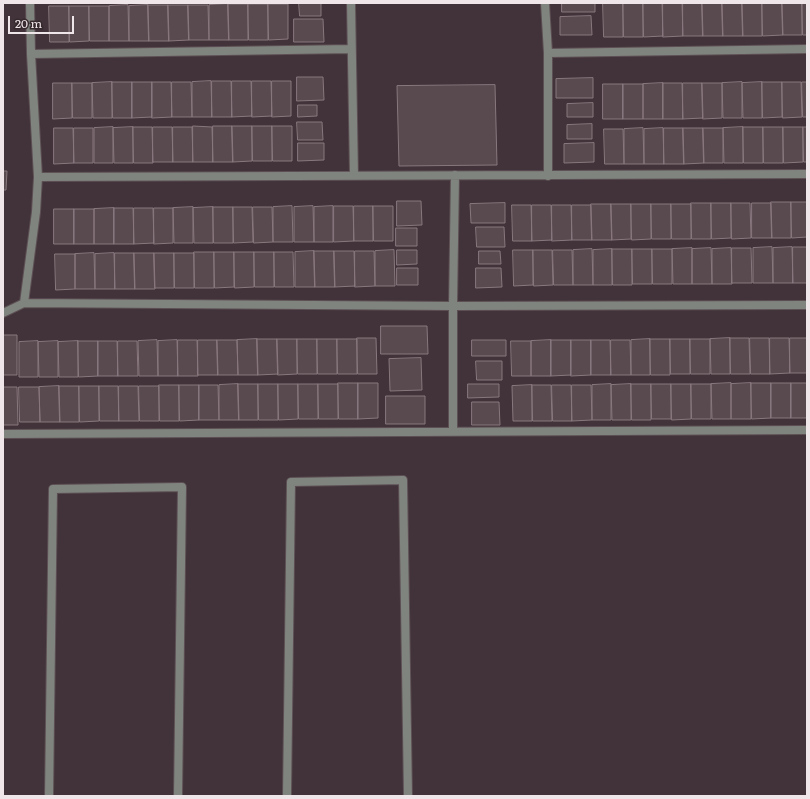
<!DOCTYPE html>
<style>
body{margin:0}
#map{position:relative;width:810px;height:799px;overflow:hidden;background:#413339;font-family:Literata,serif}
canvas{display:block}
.frame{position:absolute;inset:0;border:4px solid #efe6e9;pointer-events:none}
.scale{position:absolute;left:8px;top:16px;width:66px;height:18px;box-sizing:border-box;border:2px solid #efe6e9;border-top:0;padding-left:5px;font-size:12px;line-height:14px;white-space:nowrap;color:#efe6e9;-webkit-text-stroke:3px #36292e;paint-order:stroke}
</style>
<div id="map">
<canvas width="810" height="799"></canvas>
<div class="frame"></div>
<div class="scale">20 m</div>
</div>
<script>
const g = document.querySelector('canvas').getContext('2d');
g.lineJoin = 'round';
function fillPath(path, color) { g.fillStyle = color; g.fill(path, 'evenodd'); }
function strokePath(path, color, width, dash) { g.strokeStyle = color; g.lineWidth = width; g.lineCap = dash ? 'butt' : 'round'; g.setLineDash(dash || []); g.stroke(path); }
const building = new Path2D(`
 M299,3H321V16H300Z
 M562,3H595V12H562Z
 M603,3H623V37H604Z
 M623,3H643V37H624Z
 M643,3H662L663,36L644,37Z
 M663,3H682L683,36L663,37Z
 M683,3H702L703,36H683Z
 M702,3H722L723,36H703Z
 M722,3H742L743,36H723Z
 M742,3H762V36H743Z
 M762,3H782L783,35L763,36Z
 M782,3H802V35H783Z
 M802,3H807V35H803Z
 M228,4L229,40H209V5Z
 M228,4H248V40H229Z
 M248,4H268V40H249Z
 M268,4H288V39L269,40Z
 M128,5L129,41H109V6Z
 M148,5H168L169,41H149Z
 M148,5L149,41H129V6Z
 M168,5H188L189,40L169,41Z
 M188,5H208L209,40H189Z
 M49,6H69V42H50Z
 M69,6H89V41L70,42Z
 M89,6H109V41H90Z
 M591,16L592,35H560V17Z
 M294,19H323L324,42H294Z
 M297,77H323L324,100L297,101Z
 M593,78V98H556V79Z
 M211,81L212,117H192V82Z
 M212,81H231L232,117H212Z
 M232,81H251L252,116L232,117Z
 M252,81H271L272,116L252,117Z
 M272,81H291V116L272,117Z
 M112,82H132V118H113Z
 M112,82V118H93L92,83Z
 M132,82H152V117L132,118Z
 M152,82H171L172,117L152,118Z
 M172,82H191L192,117H172Z
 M742,82V118H723L722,83Z
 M762,82H782V117L763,118Z
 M762,82V118H743L742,83Z
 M782,82H801L802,117L783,118Z
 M802,82H807V117H803Z
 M53,83H72V118L53,119Z
 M72,83H92V118H73Z
 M663,83H682L683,119H663Z
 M663,83V119H643V84Z
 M683,83H702L703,118L683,119Z
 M702,83H722V118L703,119Z
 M603,84H623V119H603Z
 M623,84H643V119H623Z
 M495,85L497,165L399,166L397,86Z
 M593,103V117H567V104Z
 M298,105H317V116L298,117Z
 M297,122H322L323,140H298Z
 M592,124V139H567V125Z
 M193,126L212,127L213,162H193Z
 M213,126H232L233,162H213Z
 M232,126H252V161L233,162Z
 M252,126H272V161H253Z
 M272,126H292V161H273Z
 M113,127V163H94V128Z
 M133,127V163H114L113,128Z
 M133,127H152L153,163H134Z
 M153,127H172L173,162H153Z
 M173,127H192L193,162H173Z
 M743,127V163H724L723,128Z
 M743,127H763V163H744Z
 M763,127H783V163H764Z
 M783,127H803V162L784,163Z
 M803,127H807V162H804Z
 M54,128H73L74,163L54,164Z
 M74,128H93V163H74Z
 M643,128L644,164H624V129Z
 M663,128L664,164H644V129Z
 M664,128H683L684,164H664Z
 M683,128H703L704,163L684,164Z
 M703,128H723V163H704Z
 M604,129H623L624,164H605Z
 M298,143H324V160L298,161Z
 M594,143V162L564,163V144Z
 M3,171H7L6,190H3Z
 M397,201H421L422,225L397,226Z
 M771,202H791V238H772Z
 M791,202H807V237L792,238Z
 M505,203V223H471L470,204Z
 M691,203H711V239H692Z
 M711,203H731V238L712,239Z
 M731,203H750L751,238L732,239Z
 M752,203H771L772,238H752Z
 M591,204H611L612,240H592Z
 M611,204H631V239L612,240Z
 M631,204H651V239L632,240Z
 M651,204H671V239H652Z
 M671,204H691V239H672Z
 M512,205H531L532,241H513Z
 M532,205H551L552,240L532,241Z
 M552,205H571L572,240L552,241Z
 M572,205H591L592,240H572Z
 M292,206L293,242H273V207Z
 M313,206L314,242H294V207Z
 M333,206V242H314V207Z
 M334,206H353L354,241L334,242Z
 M354,206H373V241H354Z
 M373,206H393V241H374Z
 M193,207V243H174L173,208Z
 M213,207H233V243H214Z
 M213,207V243H194L193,208Z
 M233,207H252L253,242L234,243Z
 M253,207H272L273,242L254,243Z
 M114,208V244H94V209Z
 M114,208H133L134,244H114Z
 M134,208H153L154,243L134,244Z
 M154,208H173V243L154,244Z
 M54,209H74V244H54Z
 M74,209H94V244H74Z
 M476,227H504L505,247H477Z
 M396,228H417V246H396Z
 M772,247L773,283H753V248Z
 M792,247L793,283H773V248Z
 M793,247H807V283H793Z
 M692,248V284H673L672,249Z
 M711,248L712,284H692V249Z
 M731,248L732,284H712V249Z
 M732,248H751L752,283H732Z
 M592,249L593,285H573V250Z
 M612,249V285H593V250Z
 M612,249H632V285H613Z
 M632,249H652V284H633Z
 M652,249H672V284H653Z
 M394,250L395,286H375V251Z
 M397,250H417V264L397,265Z
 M513,250H533V285L514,286Z
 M533,250H552L553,285L534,286Z
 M553,250H572L573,285H554Z
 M314,251L315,287H295V252Z
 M314,251H334L335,287H315Z
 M334,251H354L355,286L335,287Z
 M355,251H374L375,286L355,287Z
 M479,251H500L501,264H479Z
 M194,252H214V288H195Z
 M214,252H234V287L215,288Z
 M234,252H254V287L235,288Z
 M254,252H274V287H255Z
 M274,252H293L294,287H275Z
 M94,253L95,289H75V254Z
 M114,253L115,289H95V254Z
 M115,253H134L135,289H115Z
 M134,253H154L155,289H135Z
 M154,253H174V288H155Z
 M174,253H194V288H175Z
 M55,254H75V289L56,290Z
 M397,268H418V285H397Z
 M476,268H501L502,287L476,288Z
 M381,326H427L428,354H381Z
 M3,335H17V375H3Z
 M357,338H376L377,374H358Z
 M730,338V374H711L710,339Z
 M730,338H749L750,374H731Z
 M750,338H769L770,374H751Z
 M770,338H789L790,373L770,374Z
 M790,338H807V373H790Z
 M257,339H277L278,374L258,375Z
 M257,339L258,375H238L237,340Z
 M277,339H297V374L278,375Z
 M297,339H317V374H298Z
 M317,339H337V374H318Z
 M337,339H357V374H338Z
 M650,339V375H631V340Z
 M650,339H670V375H651Z
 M670,339H690V374H671Z
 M690,339H710V374H691Z
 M157,340L158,376H139L138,341Z
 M177,340L178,376H158V341Z
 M178,340H197L198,376H178Z
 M198,340H217L218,375H198Z
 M217,340H237L238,375H218Z
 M472,340H506V356H472Z
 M551,340V376H531V341Z
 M551,340H571V375L551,376Z
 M571,340H591V375L571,376Z
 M591,340H610L611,375H591Z
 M611,340H630L631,375H611Z
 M38,341V377H19V342Z
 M58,341V377H39L38,342Z
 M78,341H98V376L79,377Z
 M78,341V377H59L58,342Z
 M98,341H117L118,376H98Z
 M118,341H137L138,376H118Z
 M511,341H531V376H512Z
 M421,358L422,390L390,391L389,359Z
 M476,361H502V380H477Z
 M338,383H358V419H339Z
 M358,383H378V418L358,419Z
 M731,383V419H712L711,384Z
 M751,383H771V418L752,419Z
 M751,383V419H731V384Z
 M771,383H791V418H771Z
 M791,383H807V418H791Z
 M238,384L239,420H219V385Z
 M238,384H258V420H239Z
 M258,384H278V420H259Z
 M278,384H298V419L279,420Z
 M298,384H318V419H299Z
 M318,384H338V419H319Z
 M468,384H499V397L468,398Z
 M611,384V420H592V385Z
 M631,384H651V420H632Z
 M631,384V420H612L611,385Z
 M651,384H671V419H652Z
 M671,384H691V419L672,420Z
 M691,384H711V419H692Z
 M159,385H179V421H160Z
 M179,385H199V420L180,421Z
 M199,385H218L219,420H199Z
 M532,385V421H513L512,386Z
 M532,385H551L552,421H533Z
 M552,385H571L572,421H553Z
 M572,385H591L592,420L572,421Z
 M59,386H79V422H60Z
 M59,386L60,422H40L39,387Z
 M79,386H99V421L80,422Z
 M99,386H118L119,421H100Z
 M119,386H138L139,421H119Z
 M139,386H159V421H140Z
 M3,387H17L18,425H3Z
 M19,387H39L40,422H20Z
 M386,396H425V424H386Z
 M472,402H499L500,425H472Z`);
fillPath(building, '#594a50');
strokePath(building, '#88787e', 1);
const minor = new Path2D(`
 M351,3L354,176
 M545,3L548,53V176
 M548,53L807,49
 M31,54L351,49
 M38,177L807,174
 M24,303L36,212L38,177L31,54L30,3
 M3,313L24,303L453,306L807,305
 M453,432V306L455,175
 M3,434L807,430
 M49,796L53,489L182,487L178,796
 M287,796L291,482L403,480L408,796`);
strokePath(minor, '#5d5055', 10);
strokePath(minor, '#80847f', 8);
</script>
